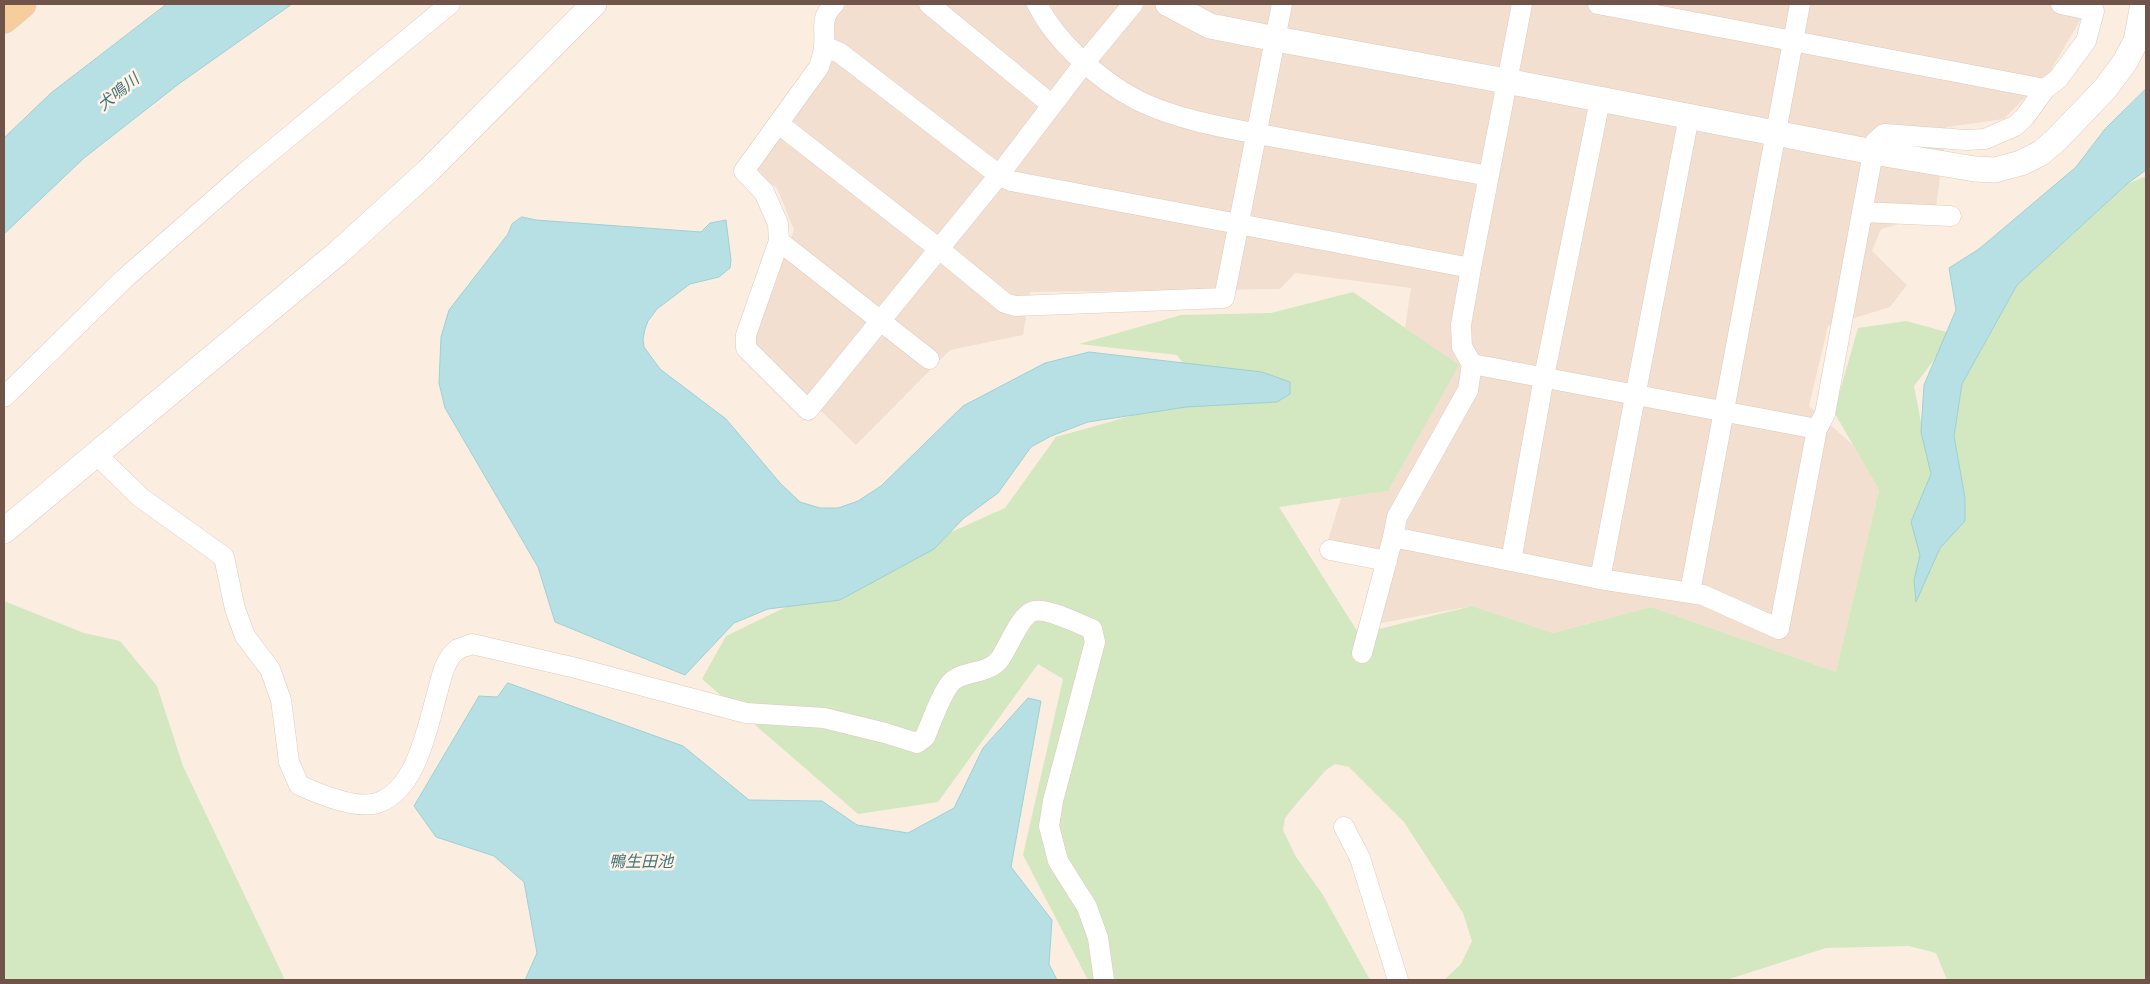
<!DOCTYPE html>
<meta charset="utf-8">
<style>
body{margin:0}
#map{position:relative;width:2150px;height:984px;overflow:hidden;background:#fbeee0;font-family:"DejaVu Sans",sans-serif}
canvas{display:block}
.frame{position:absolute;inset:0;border:5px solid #705449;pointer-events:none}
</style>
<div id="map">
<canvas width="2150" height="984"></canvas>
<div class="frame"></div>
</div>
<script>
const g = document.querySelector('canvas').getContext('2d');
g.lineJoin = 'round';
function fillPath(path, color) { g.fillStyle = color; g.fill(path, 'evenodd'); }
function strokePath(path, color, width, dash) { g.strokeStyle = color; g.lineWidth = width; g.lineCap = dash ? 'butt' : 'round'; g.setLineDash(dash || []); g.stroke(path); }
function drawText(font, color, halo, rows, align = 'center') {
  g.font = font + ' "DejaVu Sans","Noto Sans JP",sans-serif'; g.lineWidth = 5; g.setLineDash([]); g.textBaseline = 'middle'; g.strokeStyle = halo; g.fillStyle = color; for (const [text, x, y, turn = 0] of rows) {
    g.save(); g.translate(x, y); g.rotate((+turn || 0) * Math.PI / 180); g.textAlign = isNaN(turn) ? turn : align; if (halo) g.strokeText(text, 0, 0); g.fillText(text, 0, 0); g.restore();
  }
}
fillPath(new Path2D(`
 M847,4H2090L2049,73L2004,119L1947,127L1935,214L1881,229L1872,251L1907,285L1890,307L1828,326L1809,406L1853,445L1879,490L1836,672L1651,607L1553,633L1472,606L1376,624L1389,553L1328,540L1341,498L1388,491L1458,365L1405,328L1411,288L1295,273L1280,289L1030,292L1023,335L950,350L856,445L753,345L794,230L777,188L754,171L832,62L828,27Z`), '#f2dfcf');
fillPath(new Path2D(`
 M2146,176V980H1947L1936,953L1909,946L1826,948L1726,980H1444L1461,964L1472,941L1463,913L1404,822L1349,767L1335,764L1326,770L1297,803L1285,818L1283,830L1296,857L1323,895L1370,980H1088L1023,855L1063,679L1038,664L938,802L858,814L702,679L726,636L817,592L1005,508L1056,437L1205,395L1177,355L1079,344L1181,315L1271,313L1353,292L1459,365L1388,491L1279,507L1359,634L1472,606L1553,633L1651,607L1836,672L1879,490L1834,412L1858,328L1906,321L1954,334L1914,386L1931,474L1954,436L1962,384L2017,285L2127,184Z
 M4,601L84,633L120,641L157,686L183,766L285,980H4Z`), '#d3e7c0');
const water = new Path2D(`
 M167,4H292L180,83L84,158L4,234V138L51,93Z
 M2146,89V170L2127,184L2017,285L1962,384L1954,436L1965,498V521L1940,548L1916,602L1914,580L1920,555L1911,522L1931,474L1921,432L1924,385L1956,310L1949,268L1979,249L2076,167L2105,129Z
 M522,217L536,220L701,232L710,223L726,220L731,260L730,268L719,277L690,284L657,309L648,321L645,329L643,339L644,347L660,369L726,419L780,483L800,502L820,508H838L858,501L881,486L963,406L1045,363L1089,352L1262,372L1290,382V394L1277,402L1186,407L1088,422L1051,436L1031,447L998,493L964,518L934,549L840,600L768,609L734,623L685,675L555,622L538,567L445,408L439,383L441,337L449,310L508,234L512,224Z
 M508,683L683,746L749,800L822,801L857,825L908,833L954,808L983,748L1028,698L1041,701L1011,867L1052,920L1049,964L1057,980H525L537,953L524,882L494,856L436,837L414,806L479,696L497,697Z`);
fillPath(water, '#b6e0e3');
strokePath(water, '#9dd0d4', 1);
const minor = new Path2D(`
 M834,4C819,20 826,27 824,46C824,53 821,60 819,67L744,171L764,192L778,224L779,241L746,335V348L808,410L999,175L1085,62L1133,4
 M929,4L1052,105
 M1037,4C1056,42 1099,80 1137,100C1183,123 1241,130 1291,140C1357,152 1423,164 1489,176
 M1522,4L1471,268L1461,325L1462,347L1472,364L1468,390L1397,517L1393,537L1600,579L1703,595L1779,629L1817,429L1825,414L1875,142L1884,134L1966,140L1985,139L2015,126L2024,118L2045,89L2058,79L2086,41L2094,11L2061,4
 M1598,4L2045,89
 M824,46L840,53L999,175L1011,181L1471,268
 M779,124L938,248L1005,303L1015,306L1224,298L1282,4
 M1862,212L1951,216
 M779,241L929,359
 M1472,364L1817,429
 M4,397L124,279L246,172L450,4
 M97,455L140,497L224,557L235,609L245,636L270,669L281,700L289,762L299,785C319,794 358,811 380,802C417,787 427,728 437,694C441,679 444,659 458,649C462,647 468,646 472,644L576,668L746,713L824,718L885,733L917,743L925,737C931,723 940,697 949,685C960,669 986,676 999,660C1008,649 1020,614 1034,611C1048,608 1079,624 1092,629L1095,642L1053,801L1049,826L1058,861L1087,907L1098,938L1104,980
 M1330,550L1387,561
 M1511,561L1544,377L1600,100
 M1600,579L1689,116
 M1690,592L1800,4
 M1362,653L1393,537
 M1344,827L1360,858L1398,980`);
const tertiary = new Path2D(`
 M1168,4L1210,26L1276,39L1506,81L1873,152L1975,169L1995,170L2021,163L2041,153L2056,140L2105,89L2125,62L2136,41L2143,4
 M4,531L339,252L428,171L594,4`);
const primary = new Path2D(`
 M4,19L22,4`);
strokePath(minor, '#decabd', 21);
strokePath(tertiary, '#decabd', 26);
strokePath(primary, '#d7cfcc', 29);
strokePath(minor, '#fff', 20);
strokePath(tertiary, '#fff', 25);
strokePath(primary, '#f7cd9b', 28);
drawText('italic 16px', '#41777c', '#fef3e6', [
 ["犬鳴川",119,93,-39],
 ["鴨生田池",641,863]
]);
</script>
